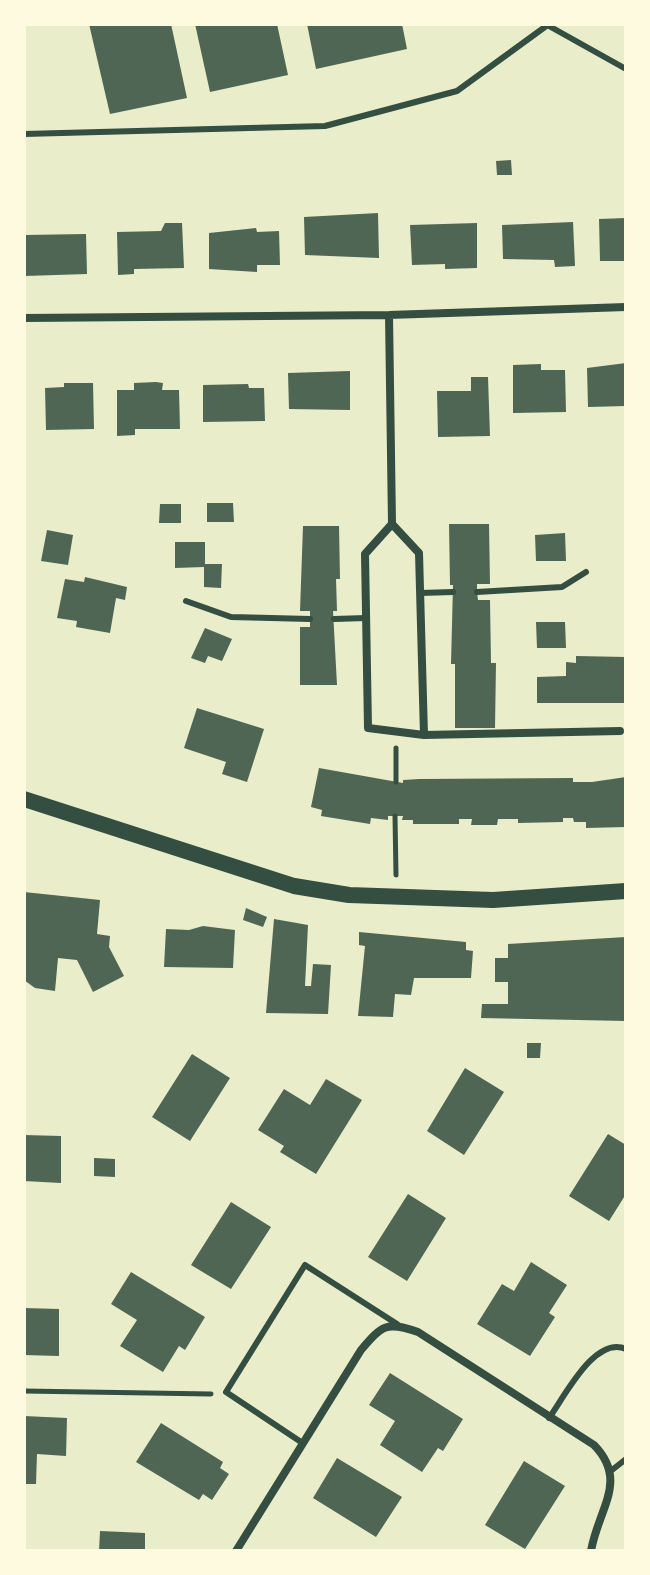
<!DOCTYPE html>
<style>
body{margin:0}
#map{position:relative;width:650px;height:1575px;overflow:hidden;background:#e9edc9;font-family:"Work Sans",sans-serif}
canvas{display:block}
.frame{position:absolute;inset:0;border:26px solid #fefae0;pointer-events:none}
</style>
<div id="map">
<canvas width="650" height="1575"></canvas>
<div class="frame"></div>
</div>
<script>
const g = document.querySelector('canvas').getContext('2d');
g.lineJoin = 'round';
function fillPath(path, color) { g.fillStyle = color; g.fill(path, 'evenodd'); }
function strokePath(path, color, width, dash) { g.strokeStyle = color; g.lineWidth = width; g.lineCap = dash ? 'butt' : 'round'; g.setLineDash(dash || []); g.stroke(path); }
fillPath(new Path2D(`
 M89,24H171L187,98L110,114Z
 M195,24H277L288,75L210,92Z
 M307,24H402L407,49L316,69Z
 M511,160L512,175H497L496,161Z
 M378,213L379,258L305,255L304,217Z
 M626,218V261H600L599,219Z
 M573,222L575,266L555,267L554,260L503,259L502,225Z
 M165,223H182L184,268L134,269V274L118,275L117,232L161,231Z
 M477,223V268L445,269V264L412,265L410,225Z
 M256,228L257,232L279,231L280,265H257V272L209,269V233Z
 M86,234L87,274L25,276V235Z
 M626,363V406L588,407L587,368Z
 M541,364V370H565L566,412L513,413V365Z
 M350,371V410L289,409L288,373Z
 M471,377H488L490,436L438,437L437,391H471Z
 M156,382L163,383L162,390H179L180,429H135V435L117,436V390H134V383Z
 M64,383H93L94,429L46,430L45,388L64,387Z
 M248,384L249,388H264L265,421L203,422V385Z
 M207,503H233L234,522H207Z
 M160,504H181V523H159Z
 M449,524H489L490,584H477V592L478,600H490L491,663H496L495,728H455V664H451L453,585H450Z
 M303,526H339L340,579H336L337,611H333L337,685H300V627H310V611H300Z
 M47,530L73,535L68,565L41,561Z
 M565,533L566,561H536L535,535Z
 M175,542H205V564H222L221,588L204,587V567L175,568Z
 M85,577L127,587L125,600L116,598L110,633L76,627L77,621L57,618L65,579L84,582Z
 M536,622H565L566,648H537Z
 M205,628L232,639L222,661L208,656L205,663L191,658Z
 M576,656L626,657V703H537V677L566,676V662L576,663Z
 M197,708L264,729L247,782L222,774L226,762L184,748Z
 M319,768L403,783V780L419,779L573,778V782H592L626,777V827L586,828V822H574L573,818H563V822L518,823V819H498L497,825H471L472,819H459V824H413V820H402L403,816H388V820L371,818L370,824L321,816L322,810L311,807Z
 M24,892L100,900L97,934L110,936L109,947L124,976L93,992L77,960L58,958L55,991L35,988L24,980Z
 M246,908L267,917L263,927L243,920Z
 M274,919L308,925L305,986H311L313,964L331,965L328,1014L266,1013Z
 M203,926L235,930L233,968L164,967L166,929L189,930Z
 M359,932L466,942V950L473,951L471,978H414L411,995L395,994L393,1017L358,1016L365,946L359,945Z
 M626,937V1021L481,1018L482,1004H508V982H495V958H508V944Z
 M527,1043H541L540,1058H527Z
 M192,1054L230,1078L190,1141L152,1117Z
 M465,1068L504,1092L464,1155L427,1131Z
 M326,1079L362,1100L316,1174L280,1152L284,1146L258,1130L284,1089L310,1105Z
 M608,1134L626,1145V1194L609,1221L569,1196Z
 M24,1135L61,1136V1183L24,1181Z
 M94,1158L115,1159V1177L94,1176Z
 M408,1194L446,1218L407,1281L368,1257Z
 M231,1202L271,1227L231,1289L191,1265Z
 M531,1262L567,1285L549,1313L555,1317L530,1356L477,1324L502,1284L514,1291Z
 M131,1272L205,1317L185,1350L179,1346L163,1372L120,1346L137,1320L111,1304Z
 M24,1308L59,1309V1356L24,1355Z
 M390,1373L463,1419L443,1451L438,1448L422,1472L380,1445L395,1421L369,1405Z
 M24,1416L67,1418L66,1456L37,1454L36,1484H24Z
 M161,1423L223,1462L220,1468L229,1474L212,1500L203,1494L199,1500L136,1462Z
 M337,1458L402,1497L376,1537L313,1498Z
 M524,1461L565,1486L525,1549L485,1525Z
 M100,1531L145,1533V1551H99Z`), '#4f6655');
strokePath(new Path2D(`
 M396,782V748
 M395,816L396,875
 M24,1391L211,1394`), '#344e41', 5);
strokePath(new Path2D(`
 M549,26L626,69
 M24,134L325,126L457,91L549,24
 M477,592L562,587L586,572
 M420,593L453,592
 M186,601L231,617L310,619
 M334,619L366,618
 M549,1418C565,1396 595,1335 626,1349
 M301,1442L226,1392L305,1265L397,1324
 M612,1470L626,1459`), '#344e41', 6);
strokePath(new Path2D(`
 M389,315L392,524L365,554L368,728L424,735L620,731
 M24,318L389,315L626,307
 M392,524L419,553L424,735
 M236,1551L361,1350C382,1325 387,1321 418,1332L594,1445C629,1481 598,1509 591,1551`), '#344e41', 8);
strokePath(new Path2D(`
 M24,799L294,886L349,895L493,900L626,891`), '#344e41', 16);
</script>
